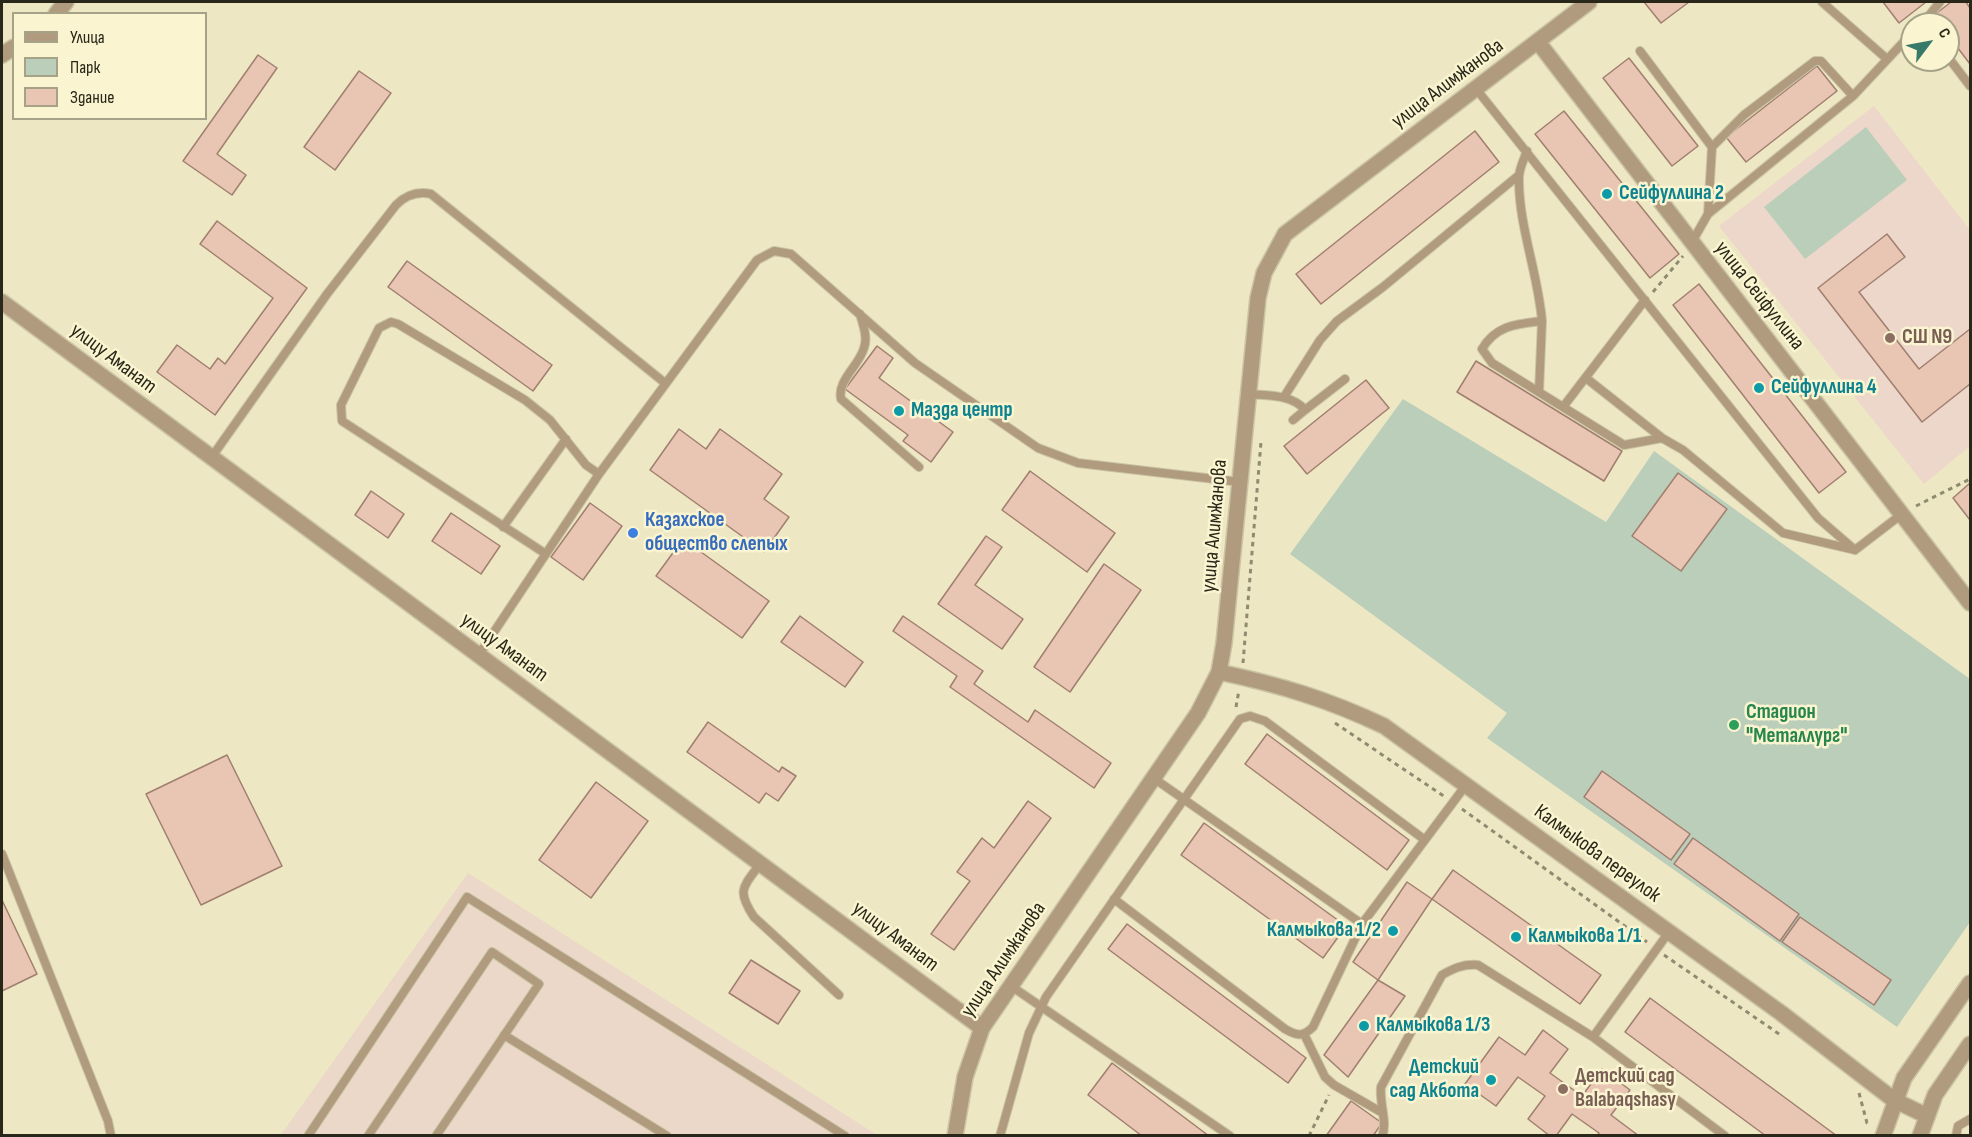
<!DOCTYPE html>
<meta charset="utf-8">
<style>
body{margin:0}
#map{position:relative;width:1972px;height:1137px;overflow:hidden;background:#ede7c3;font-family:"Sofia Sans Condensed",sans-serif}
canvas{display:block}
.frame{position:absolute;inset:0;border:3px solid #292719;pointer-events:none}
.legend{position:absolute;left:12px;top:12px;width:195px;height:108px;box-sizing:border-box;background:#faf4d0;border:2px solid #a6a287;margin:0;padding:8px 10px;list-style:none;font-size:18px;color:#292719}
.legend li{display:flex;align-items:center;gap:12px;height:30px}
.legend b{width:30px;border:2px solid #a6a287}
.north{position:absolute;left:1900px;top:12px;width:60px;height:60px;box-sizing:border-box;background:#faf4d0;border:2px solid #a6a287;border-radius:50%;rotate:58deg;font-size:16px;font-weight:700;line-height:24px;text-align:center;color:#292719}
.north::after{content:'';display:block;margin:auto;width:21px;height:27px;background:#387a6a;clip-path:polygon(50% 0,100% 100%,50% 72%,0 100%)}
</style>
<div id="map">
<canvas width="1972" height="1137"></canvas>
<div class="frame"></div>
<ul class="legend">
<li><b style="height:8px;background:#b09b7e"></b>Улица</li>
<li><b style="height:16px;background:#baceba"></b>Парк</li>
<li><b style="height:16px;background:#e9c5b4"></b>Здание</li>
</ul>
<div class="north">С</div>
</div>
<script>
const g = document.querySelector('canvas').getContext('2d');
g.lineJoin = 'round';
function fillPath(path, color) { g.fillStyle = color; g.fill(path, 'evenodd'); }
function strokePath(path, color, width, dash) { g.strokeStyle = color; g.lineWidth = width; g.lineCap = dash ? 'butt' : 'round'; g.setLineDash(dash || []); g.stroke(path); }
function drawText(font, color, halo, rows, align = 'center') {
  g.font = font + ' "Sofia Sans Condensed",sans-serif'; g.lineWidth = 5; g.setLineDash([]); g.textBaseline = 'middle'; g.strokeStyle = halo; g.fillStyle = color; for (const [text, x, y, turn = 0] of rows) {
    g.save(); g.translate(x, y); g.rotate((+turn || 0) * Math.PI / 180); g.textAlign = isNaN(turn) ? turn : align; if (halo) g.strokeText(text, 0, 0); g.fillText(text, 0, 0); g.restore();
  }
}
fillPath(new Path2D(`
 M468,873L877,1135L280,1136Z`), '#ebd8c8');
fillPath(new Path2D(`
 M1874,106L1970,230V446L1924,484L1719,226Z`), '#ecd7ca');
fillPath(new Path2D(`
 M1866,127L1907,180L1805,259L1764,207Z
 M1403,399L1606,522L1654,451L1970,679V922L1897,1027L1487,738L1507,713L1290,554Z`), '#baceba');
const building = new Path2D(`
 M1644,2H1689L1661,23Z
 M1883,2H1926L1899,23Z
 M1951,2H1966L1970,8V64L1948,35V24H1940L1933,16Z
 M258,55L277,68L217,154L246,175L232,195L183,161Z
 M1629,58L1698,146L1672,166L1603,78Z
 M1817,66L1837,91L1746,162L1726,137Z
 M359,71L391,93L335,170L304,147Z
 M1564,111L1679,254L1650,278L1535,134Z
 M1475,131L1499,162L1321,304L1296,274Z
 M217,221L307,288L215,415L157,372L177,345L210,369L218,358L225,364L273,298L200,244Z
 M1887,234L1905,257L1859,292L1919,369L1970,329V384L1922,422L1818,288Z
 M407,261L552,365L533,391L388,287Z
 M1699,284L1846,472L1819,493L1673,305Z
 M877,346L893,358L879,378L953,432L931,462L903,441L908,435L845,389Z
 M1476,361L1622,451L1604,481L1457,392Z
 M1366,380L1389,408L1307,474L1284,446Z
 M679,429L706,449L720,429L782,474L764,499L789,517L764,552L650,470Z
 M1030,471L1115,533L1087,572L1002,510Z
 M1678,473L1727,509L1681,571L1632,536Z
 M1970,483V520L1953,498Z
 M371,491L404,514L388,538L355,515Z
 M590,503L622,526L583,580L551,557Z
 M451,513L500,546L481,574L432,541Z
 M986,536L1002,547L975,585L1023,619L1002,649L938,604Z
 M683,539L769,601L742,638L656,576Z
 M1104,564L1141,590L1070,692L1034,667Z
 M800,616L863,662L845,687L781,642Z
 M903,616L983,671L974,684L1028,722L1035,710L1111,763L1094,788L950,687L957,676L893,631Z
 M708,722L779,772L782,767L796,776L778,801L766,793L759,803L687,752Z
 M1267,734L1409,840L1387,870L1245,764Z
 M227,755L282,866L201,905L146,794Z
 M1602,771L1690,834L1671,860L1584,797Z
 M596,782L648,821L591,898L539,860Z
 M1028,801L1051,818L954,950L931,934L970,881L957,872L982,838L994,848Z
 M1204,823L1346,926L1323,958L1181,855Z
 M1693,838L1799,914L1780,941L1674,864Z
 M1453,870L1601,975L1580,1004L1432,899Z
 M1407,882L1432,899L1378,980L1353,962Z
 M2,900L37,974L2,991Z
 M1800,917L1891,980L1874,1005L1782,942Z
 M1127,924L1306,1058L1288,1083L1108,949Z
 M751,960L800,991L778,1024L729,993Z
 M1378,980L1405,996L1348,1077L1324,1055Z
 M1650,998L1837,1136H1766L1625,1032Z
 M1543,1030L1568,1049L1550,1073L1582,1096L1602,1069L1630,1090L1611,1115L1639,1136H1597L1599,1133L1572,1114L1556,1136H1550L1528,1119L1545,1096L1518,1077L1496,1106L1465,1084L1499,1037L1525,1055Z
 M1112,1063L1209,1136H1142L1088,1095Z
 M1351,1101L1382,1123L1373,1136H1326Z`);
fillPath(building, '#e9c5b4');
strokePath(building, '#a07f6f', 1.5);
const service = new Path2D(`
 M1822,2L1887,59
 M1922,24L1940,2
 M1640,51L1712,147L1708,214L1692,242
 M1948,57L1970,86
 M1477,90L1818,518L1855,550L1902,514
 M1712,147L1744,115L1815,61H1821L1853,96
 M1527,151C1524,159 1519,169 1519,177C1518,224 1538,273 1542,321C1517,324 1496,325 1482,349L1492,363L1624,445L1662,438L1683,450L1783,533L1855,550
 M1708,214L1853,96L1912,33
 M860,314C863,325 868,337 864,348C859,366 837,380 841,399L919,467
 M1586,378L1662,438
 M1539,392L1542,321
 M1248,394C1267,396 1292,394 1305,410L1293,420
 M1284,397L1320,340L1337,321L1383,287L1519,175
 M1563,407L1645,300
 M1305,410L1345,379
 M211,458L327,294L396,205C406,195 417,191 431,194L665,383
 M503,527L566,439
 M546,554L342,421L341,405L379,328L391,322L398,324L525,400L550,420L586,465L599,474
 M478,656L599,474L757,260L774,251L791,254L915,363L1038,448L1078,463L1240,482
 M1152,777L1362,924
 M2,854L108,1121L111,1136
 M761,863C743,887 736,890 754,917L839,995
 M1114,899L1285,1029C1297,1036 1303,1037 1313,1027L1362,924L1466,785
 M1669,932L1593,1037L1725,1136
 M1011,986L1230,1136
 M1304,1034L1325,1077L1334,1085L1381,1112
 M504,1035L667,1136
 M308,1136L467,897L845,1136
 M368,1136L492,952L539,984L436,1136
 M1000,1136L1029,1033L1046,997L1240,719L1250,716L1265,721L1425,840
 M1382,1136C1388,1124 1379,1102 1381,1087L1442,975C1454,968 1463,964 1478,965L1593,1037
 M1956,1136L1958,1126L1970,1119`);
const minor = new Path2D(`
 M56,14L66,2
 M1538,42L1970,603
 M2,55L14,47
 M2,302L982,1028
 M1219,672C1280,685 1327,699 1384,726L1781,1013L1894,1100L1927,1116`);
const tertiary = new Path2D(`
 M955,1136L965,1077L982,1028L1198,713L1219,672L1224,643L1258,298L1264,273L1285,234L1589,2
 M1883,1136L1904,1078L1970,983
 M1920,1136L1935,1095L1970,1044`);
strokePath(service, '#cac4a4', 10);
strokePath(minor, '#cac4a4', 18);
strokePath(tertiary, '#cac4a4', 18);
strokePath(new Path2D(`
 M1653,292L1683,256
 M1916,506L1970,479
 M1243,663L1261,442
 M1236,707L1239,690
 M1335,723L1445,797
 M1462,809L1647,942
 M1664,955L1782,1036
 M1859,1093L1867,1123L1871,1125
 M1309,1136L1329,1095`), '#8f8b71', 3, [4.5, 4.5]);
strokePath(service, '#b09b7e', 8);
strokePath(minor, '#b09b7e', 15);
strokePath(tertiary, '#b09b7e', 15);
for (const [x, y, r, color] of [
 [1607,194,6,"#0f9aa8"],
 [1890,338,6,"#8d6e63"],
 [1759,388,6,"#0f9aa8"],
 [899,411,6,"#0f9aa8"],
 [633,533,6,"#3f7fe0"],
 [1734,725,6,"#2e9e5b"],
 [1393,931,6,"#0f9aa8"],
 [1516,937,6,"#0f9aa8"],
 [1364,1026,6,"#0f9aa8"],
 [1491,1080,6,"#0f9aa8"],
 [1563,1089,6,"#8d6e63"]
]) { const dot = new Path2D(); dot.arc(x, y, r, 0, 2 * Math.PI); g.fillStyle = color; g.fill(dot); strokePath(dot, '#faf4d0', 2); }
drawText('21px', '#292719', '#faf4d0', [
 ["улица Алимжанова",1448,84,-37],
 ["улица Сейфуллина",1759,296,52],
 ["улицу Аманат",113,359,37],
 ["улица Алимжанова",1215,526,-85],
 ["улицу Аманат",504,648,36],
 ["Калмыкова переулок",1597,854,36],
 ["улицу Аманат",895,937,37],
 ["улица Алимжанова",1004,960,-56]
]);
drawText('bold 21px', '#0d838f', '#faf4d0', [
 ["Сейфуллина 2",1619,194],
 ["Сейфуллина 4",1771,388],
 ["Мазда центр",911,411],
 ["Калмыкова 1/2",1381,931,"right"],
 ["Калмыкова 1/1",1528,937],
 ["Калмыкова 1/3",1376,1026],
 ["Детский",1479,1068,"right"],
 ["сад Акбота",1479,1092,"right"]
], 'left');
drawText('bold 21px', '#785e54', '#faf4d0', [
 ["СШ N9",1902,338],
 ["Детский сад",1575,1077],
 ["Balabaqshasy",1575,1101]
], 'left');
drawText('bold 21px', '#366cbe', '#faf4d0', [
 ["Казахское",645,521],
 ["общество слепых",645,545]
], 'left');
drawText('bold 21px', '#27864d', '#faf4d0', [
 ["Стадион",1746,713],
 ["\"Металлург\"",1746,737]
], 'left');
</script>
